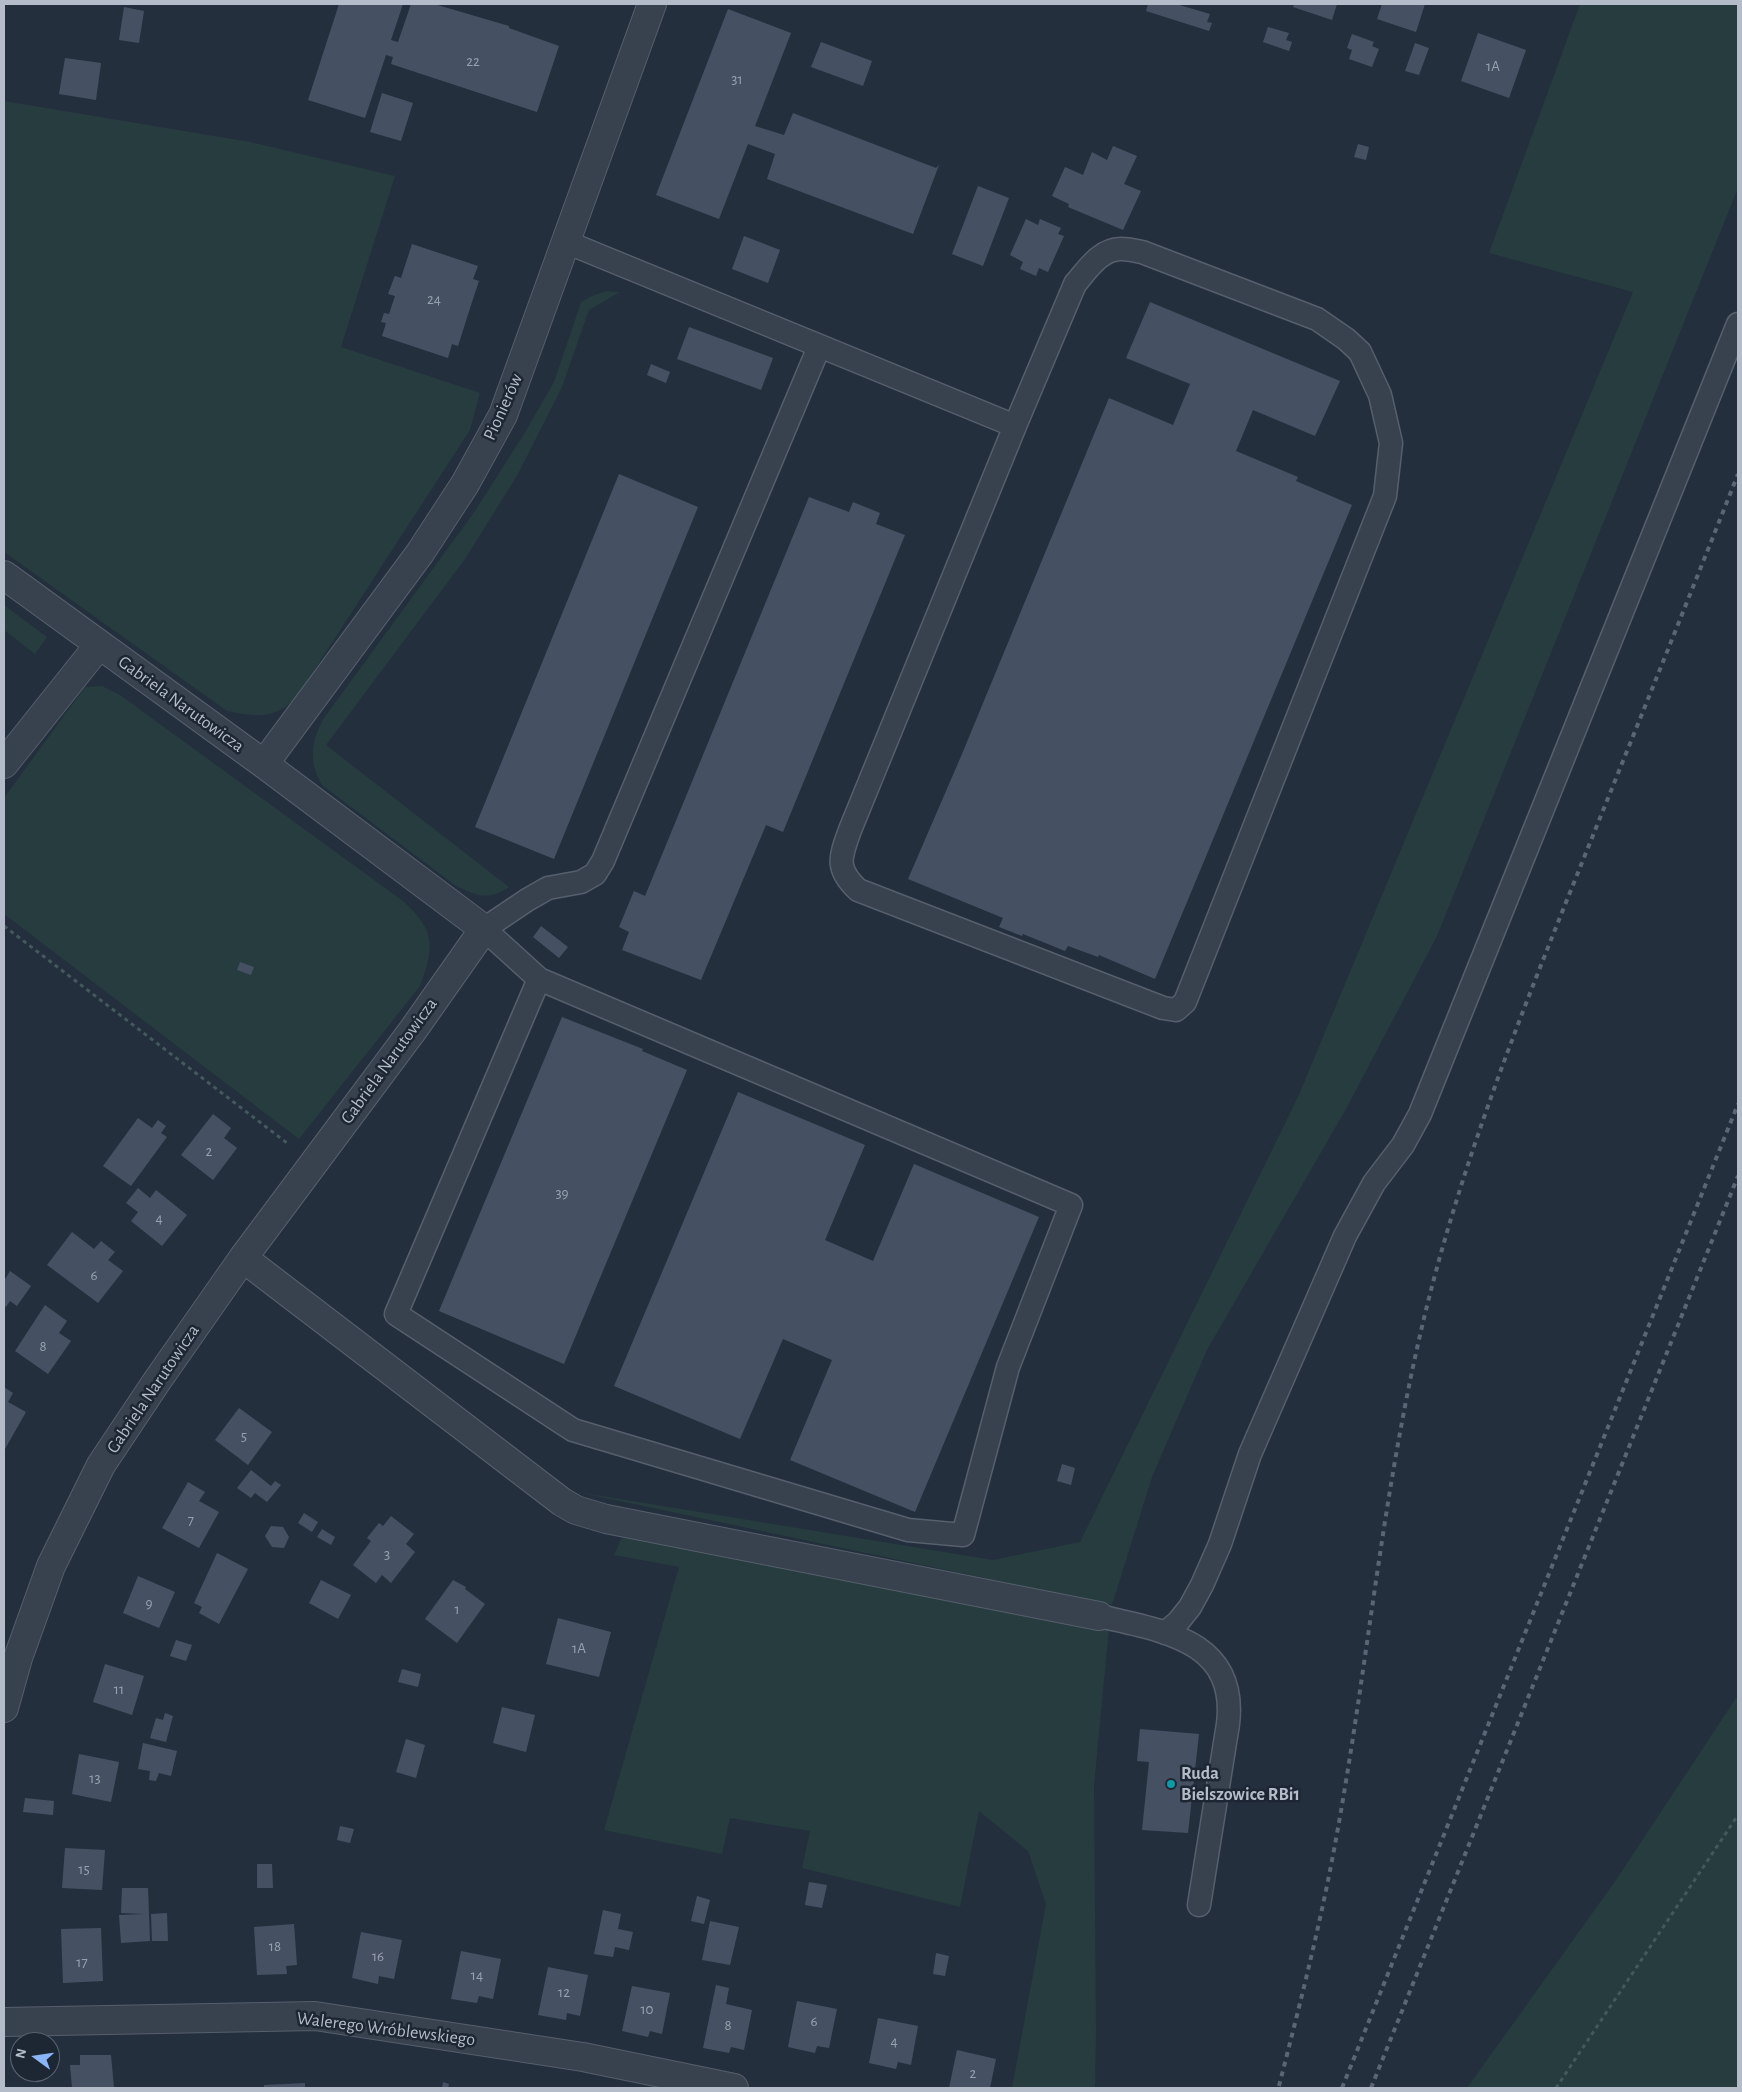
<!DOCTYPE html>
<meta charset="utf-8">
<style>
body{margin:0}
#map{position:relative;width:1742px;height:2092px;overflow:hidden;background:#242f3e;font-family:"Alegreya Sans",sans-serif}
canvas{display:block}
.frame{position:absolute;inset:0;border:5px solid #b4bcc9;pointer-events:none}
.north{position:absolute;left:10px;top:2032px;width:50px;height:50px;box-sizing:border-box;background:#1d2633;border:1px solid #59626f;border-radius:50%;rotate:284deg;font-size:14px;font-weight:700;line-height:20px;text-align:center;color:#b4bcc9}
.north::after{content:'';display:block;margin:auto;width:18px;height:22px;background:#8ab4f8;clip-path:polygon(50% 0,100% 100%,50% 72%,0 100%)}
</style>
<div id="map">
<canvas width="1742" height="2092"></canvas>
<div class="frame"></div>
<div class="north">N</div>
</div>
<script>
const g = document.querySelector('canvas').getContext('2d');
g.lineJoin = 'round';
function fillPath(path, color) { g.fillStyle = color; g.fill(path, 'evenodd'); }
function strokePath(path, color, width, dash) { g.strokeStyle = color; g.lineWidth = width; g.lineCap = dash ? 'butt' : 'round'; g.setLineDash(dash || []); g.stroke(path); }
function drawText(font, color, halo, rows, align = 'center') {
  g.font = font + ' "Alegreya Sans",sans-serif'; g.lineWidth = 5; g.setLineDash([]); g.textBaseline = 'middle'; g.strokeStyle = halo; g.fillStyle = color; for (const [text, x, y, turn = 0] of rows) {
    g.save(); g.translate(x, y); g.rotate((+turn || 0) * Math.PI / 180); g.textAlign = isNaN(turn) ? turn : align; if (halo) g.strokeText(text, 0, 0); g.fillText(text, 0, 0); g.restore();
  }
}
fillPath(new Path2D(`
 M1580,4H1738V188L1437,936L1346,1109L1207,1350L1152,1477L1112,1605L577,1492L993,1560L1080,1542L1298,1097L1633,292L1489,253Z
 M4,101L250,142L395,176L341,347L480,393L470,430L298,695C277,720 256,717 227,711L4,552Z
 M606,291L620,292L589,310L562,387L518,474L465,559L326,745L509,887C488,901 478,896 456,886L322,785C308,762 311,741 324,718L475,511L524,434L554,382L581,302L592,296Z
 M4,605L47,637L35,654L4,630Z
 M102,686L120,695L403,901C435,930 435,946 420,986L299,1139L4,914V798L85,687Z
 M631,1535L1109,1628L1094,1786L1096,2032L1095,2088H1012L1046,1904L1028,1851L979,1811L960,1907L802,1868L810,1831L730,1818L722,1854L604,1830L679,1567L614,1555L621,1539Z
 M1738,1695V2088H1467L1616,1880Z`), '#263c3f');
fillPath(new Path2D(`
 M339,4H403L391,40L398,42L411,4H434L509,26V28L559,46L537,112L391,64L393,57L386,55L365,118L308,100Z
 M1148,4H1176L1210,14L1207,22L1212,23L1209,31L1146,11Z
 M1294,4H1337L1332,20L1293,7Z
 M1382,4H1425L1416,32L1377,19Z
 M124,7L144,11L139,43L119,40Z
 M728,9L791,33L755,126L784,135L793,113L936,168L939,165L913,234L767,179L775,154L748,144L719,219L656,195Z
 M1268,27L1289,33L1286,40L1292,42L1289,51L1263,42Z
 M1478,33L1526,50L1509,98L1461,81Z
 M1352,34L1374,42L1372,46L1379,49L1372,67L1349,59L1352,50L1347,48Z
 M821,42L872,61L863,86L811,67Z
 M1415,43L1429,48L1419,75L1405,71Z
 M65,58L101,63L96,100L59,94Z
 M382,93L413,103L401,141L370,132Z
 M1358,144L1369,147L1366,160L1354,157Z
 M1113,146L1137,156L1124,184L1141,191L1123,230L1068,207L1069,204L1052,196L1065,167L1083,175L1092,152L1107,160Z
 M978,186L1009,198L983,266L952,254Z
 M1026,219L1038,225L1040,219L1061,228L1058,234L1064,236L1048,272L1039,268L1036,276L1020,269L1023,262L1010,255Z
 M744,236L780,250L768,283L732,269Z
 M412,244L478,266L473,279L479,281L472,302L458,346L452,344L448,358L382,336L386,323L381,322L384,313L389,314L395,296L388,294L394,278L395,276L401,278Z
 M1150,302L1340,381L1315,436L1253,410L1236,451L1298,477L1296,481L1352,505L1155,979L1099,955L1098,957L1068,946L1065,951L1023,934L1022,936L999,927L1003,918L908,879L962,754L1109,398L1173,425L1190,384L1126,358Z
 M689,327L773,358L761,390L677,359Z
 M651,364L670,372L666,383L647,375Z
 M619,474L698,507L554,859L475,827Z
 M809,497L849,512L853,502L880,513L876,524L905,535L783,832L766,825L701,980L622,950L629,932L619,927L634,891L645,896Z
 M541,926L568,947L559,958L533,937Z
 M240,962L254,967L251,975L237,970Z
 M562,1017L643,1049L642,1051L687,1070L564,1364L439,1311Z
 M738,1092L865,1145L825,1240L873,1261L914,1164L1039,1217L915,1512L790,1460L832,1360L783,1339L740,1439L614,1386Z
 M213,1114L231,1128L224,1138L237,1148L213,1180L181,1155Z
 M138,1118L152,1128L158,1120L166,1126L161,1133L167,1137L131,1186L103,1166Z
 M138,1188L150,1198L156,1190L187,1215L162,1246L131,1221L138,1212L126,1203Z
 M72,1232L94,1249L101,1241L115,1252L108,1260L123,1271L98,1303L47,1265Z
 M10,1271L31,1286L17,1306L10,1301L6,1307L4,1305V1281Z
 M45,1305L67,1321L59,1333L71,1341L48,1374L15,1351Z
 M4,1387L13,1393L8,1402L26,1412L5,1449Z
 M239,1408L272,1432L248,1465L215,1440Z
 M1062,1464L1075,1468L1071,1485L1057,1481Z
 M251,1470L271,1486L275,1481L281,1485L267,1502L255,1493L251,1498L237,1488Z
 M188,1482L205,1492L199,1501L219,1512L199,1548L162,1528Z
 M304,1513L318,1522L312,1532L298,1523Z
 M391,1516L414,1534L406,1544L415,1552L391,1583L382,1575L376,1583L353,1565L371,1541L367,1538L379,1523L383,1526Z
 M271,1526L283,1527L289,1537L284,1548L272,1547L265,1536Z
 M322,1529L335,1537L331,1545L317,1537Z
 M217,1553L248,1569L219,1624L199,1613L202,1607L194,1603Z
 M138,1576L175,1592L159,1628L123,1613Z
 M321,1580L351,1595L338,1619L309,1603Z
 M453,1580L466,1587L465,1589L485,1604L457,1643L425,1619Z
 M558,1618L611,1632L599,1677L546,1664Z
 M176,1640L192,1645L186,1661L170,1656Z
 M105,1664L144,1676L132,1715L93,1702Z
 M402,1669L421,1674L418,1687L398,1682Z
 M502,1707L535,1715L526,1752L493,1743Z
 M165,1713L173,1716L166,1742L150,1738L156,1718L163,1720Z
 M1140,1729L1199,1734L1188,1833L1142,1830L1149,1762L1137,1761Z
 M406,1739L425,1745L416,1778L396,1772Z
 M143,1743L177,1751L171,1776L159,1773L156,1781L149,1780L150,1771L138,1769Z
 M79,1754L119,1762L111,1802L72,1794Z
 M25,1798L54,1801L53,1815L23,1812Z
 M340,1826L354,1829L350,1843L337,1840Z
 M65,1848L105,1850L102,1890L62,1888Z
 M257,1864H272L273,1888H257Z
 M809,1882L827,1885L822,1908L805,1905Z
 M122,1888H148L150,1941L121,1943L119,1915L144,1914L121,1913Z
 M697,1896L710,1900L704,1924L691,1921Z
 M603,1910L621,1914L618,1929L633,1932L629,1950L615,1947L613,1957L594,1954Z
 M167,1913L168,1941H152L151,1914Z
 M710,1921L739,1927L730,1965L702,1960Z
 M294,1924L297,1965L286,1966L287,1974L257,1975L254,1927Z
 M101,1928L103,1981L63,1983L61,1929Z
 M361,1932L402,1940L394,1979L379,1976L378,1984L352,1978Z
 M461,1951L501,1959L493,1999L479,1996L477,2003L451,1999Z
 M936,1953L949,1956L945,1976L933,1974Z
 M548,1967L588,1975L580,2016L567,2013L566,2020L538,2015Z
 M716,1985L729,1988L726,2004L752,2010L744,2050L731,2047L729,2053L703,2048Z
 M632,1986L670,1993L662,2034L650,2031L648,2037L622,2031Z
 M797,2001L837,2009L829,2048L817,2046L815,2053L788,2047Z
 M878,2018L918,2026L911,2065L898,2062L896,2069L869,2063Z
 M957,2050L996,2059L990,2088H949Z
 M80,2055H111L114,2088H72L70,2065H80Z
 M443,2082L449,2084L448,2088H442Z
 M305,2083V2088H264V2085Z`), '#455162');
const service = new Path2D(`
 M566,242L1015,426L850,830C840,858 835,868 858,890L1163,1008L1176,1010L1185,1002L1385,496L1391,443L1380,395L1360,352L1346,339L1317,319L1142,252C1136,251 1129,249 1122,249C1101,248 1087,270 1075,284L1015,426
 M539,979L396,1314L573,1430L908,1530L963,1535L1008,1367L1071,1205L539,979L484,929L527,900L548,888L581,882L595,874L603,861L819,347
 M1099,1616C1163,1631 1238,1640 1228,1724L1199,1905
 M1165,1633L1178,1622L1190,1607L1202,1585L1220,1544L1250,1454L1345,1236L1374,1183L1403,1145L1420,1114L1738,324`);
const minor = new Path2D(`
 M4,575L264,764L484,929L413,1030L243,1258L157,1381L101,1465L51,1566L18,1658L4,1708
 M4,764L99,645
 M264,764L420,553L465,484L503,415L652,4
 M243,1258L562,1502L576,1510L606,1519L1099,1616
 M4,2022L315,2016L583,2057L734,2088`);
strokePath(service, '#565f6c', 25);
strokePath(minor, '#565f6c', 30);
strokePath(new Path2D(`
 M4,926L287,1143
 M1556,2088L1738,1815`), '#44595c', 3, [4, 4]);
strokePath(service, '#38414e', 22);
strokePath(minor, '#38414e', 28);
strokePath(new Path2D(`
 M1279,2086C1300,2004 1321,1922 1336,1839C1368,1664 1383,1487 1425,1314C1462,1162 1519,1019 1577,875C1631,741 1685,608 1738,474
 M1342,2088L1738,1104
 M1371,2088L1738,1176`), '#5a6575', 4, [5, 5]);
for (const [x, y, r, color] of [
 [1171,1784,5,"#0f9aa8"]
]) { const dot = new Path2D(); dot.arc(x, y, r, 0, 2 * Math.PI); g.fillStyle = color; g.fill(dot); strokePath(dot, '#1d2633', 2); }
drawText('15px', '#98a1af', null, [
 ["22",473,61],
 ["1A",1493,66],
 ["31",737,79],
 ["24",434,299],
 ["2",209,1151],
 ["39",562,1193],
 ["4",159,1218],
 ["6",94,1275],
 ["8",43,1346],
 ["5",244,1436],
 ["7",191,1520],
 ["3",387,1554],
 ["9",149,1603],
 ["1",457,1609],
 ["1A",579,1648],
 ["11",119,1689],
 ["13",95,1778],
 ["15",84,1869],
 ["18",275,1946],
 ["16",378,1956],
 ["17",82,1962],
 ["14",477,1975],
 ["12",564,1992],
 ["10",647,2009],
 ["6",814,2021],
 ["8",728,2025],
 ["4",894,2041],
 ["2",973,2073]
]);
drawText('18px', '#b4bcc9', '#1d2633', [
 ["Pionierów",503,407,-66],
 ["Gabriela Narutowicza",181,704,36],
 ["Gabriela Narutowicza",389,1061,-54],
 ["Gabriela Narutowicza",153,1389,-56],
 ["Walerego Wróblewskiego",386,2029,7]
]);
drawText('bold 18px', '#b4bcc9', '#1d2633', [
 ["Ruda",1181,1774],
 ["Bielszowice RBi1",1181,1795]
], 'left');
</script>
